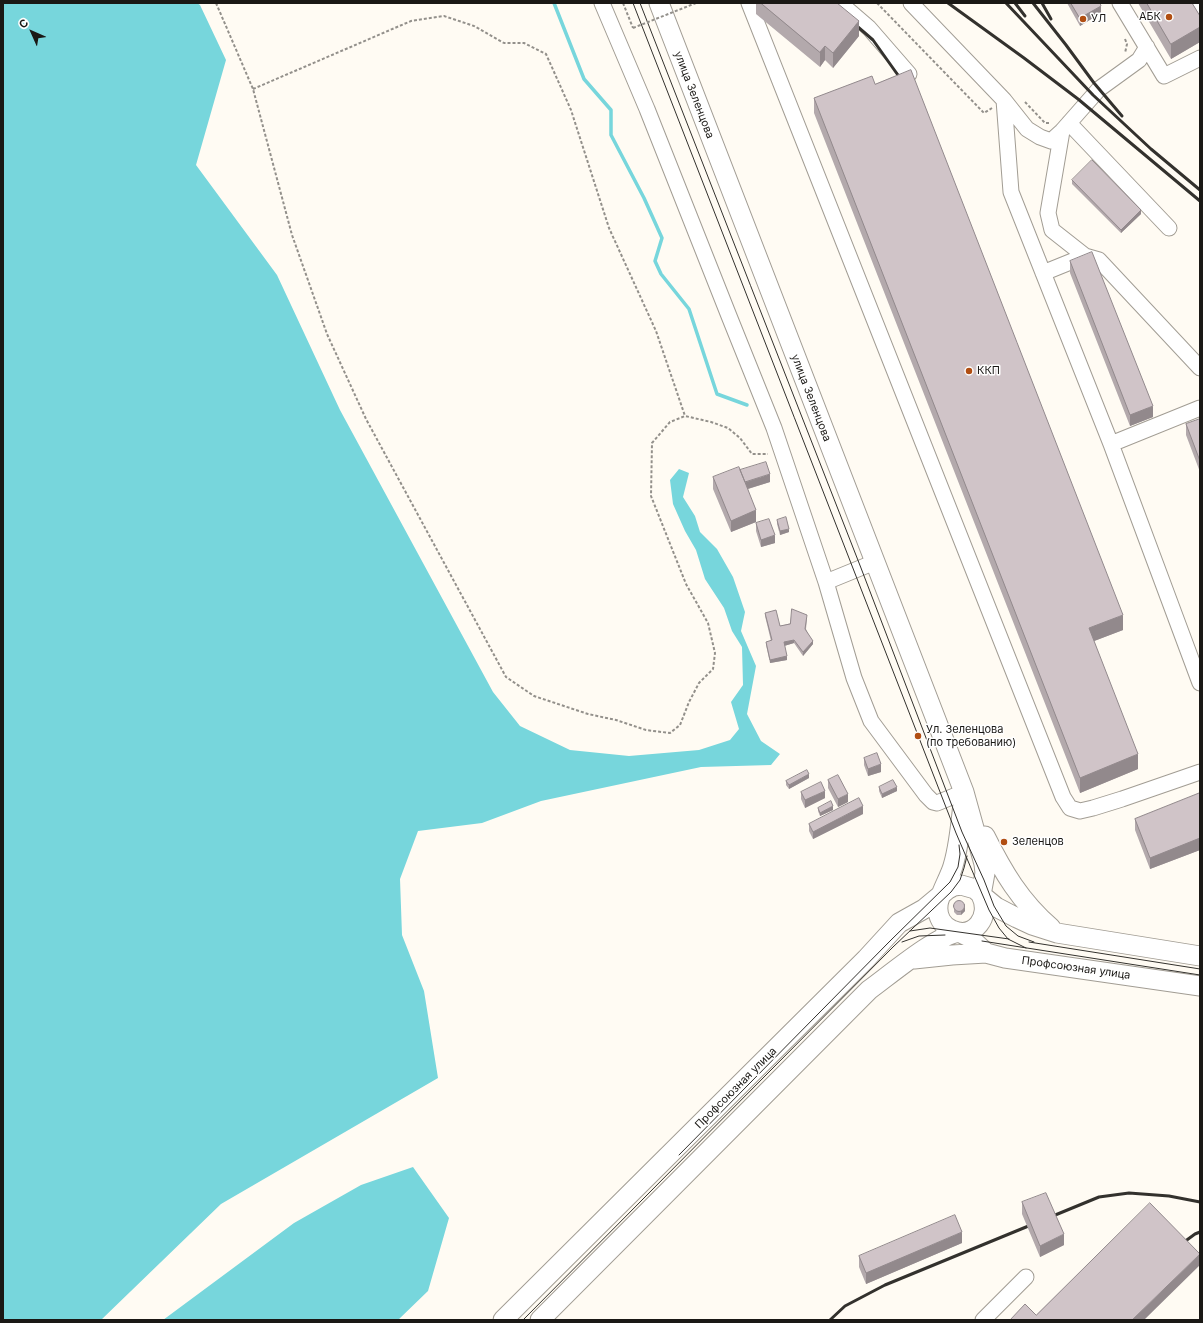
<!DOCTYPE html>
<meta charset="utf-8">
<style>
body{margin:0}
#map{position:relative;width:1203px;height:1323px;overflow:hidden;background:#fffbf3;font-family:Inter,sans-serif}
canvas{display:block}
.frame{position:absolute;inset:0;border:4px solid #1a1815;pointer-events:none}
.north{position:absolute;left:12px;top:12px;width:40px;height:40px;-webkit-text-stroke:3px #fff;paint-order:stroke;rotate:315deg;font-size:11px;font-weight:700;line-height:16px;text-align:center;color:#1a1815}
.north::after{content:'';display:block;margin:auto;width:14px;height:18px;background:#1a1815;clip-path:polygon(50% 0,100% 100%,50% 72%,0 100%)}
</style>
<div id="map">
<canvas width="1203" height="1323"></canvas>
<div class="frame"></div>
<div class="north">С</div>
</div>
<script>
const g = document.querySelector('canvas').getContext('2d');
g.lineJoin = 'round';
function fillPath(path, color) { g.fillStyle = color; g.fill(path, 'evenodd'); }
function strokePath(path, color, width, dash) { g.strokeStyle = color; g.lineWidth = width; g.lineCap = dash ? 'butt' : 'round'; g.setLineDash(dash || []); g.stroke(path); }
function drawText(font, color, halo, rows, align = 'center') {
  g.font = font + ' Inter,sans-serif'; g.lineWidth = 3; g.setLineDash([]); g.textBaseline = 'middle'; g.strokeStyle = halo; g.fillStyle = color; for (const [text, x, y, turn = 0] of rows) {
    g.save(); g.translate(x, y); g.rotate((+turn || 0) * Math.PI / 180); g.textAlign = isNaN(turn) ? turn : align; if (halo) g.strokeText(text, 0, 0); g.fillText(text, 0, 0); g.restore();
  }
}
fillPath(new Path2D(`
 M3,3H197L200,5L226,60L196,165L277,275L340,410L493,692L520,726L570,750L629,756L699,750L730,740L739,729L731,702L743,685L742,647L732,631L724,608L705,579L696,550L685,531L673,504L670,480L679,469L689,473L683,497L695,516L700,532L717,549L733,577L745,612L741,631L756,666L747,714L761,741L780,754L771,765L701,767L541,801L482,823L418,831L400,879L402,935L424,991L438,1078L221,1204L101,1320H3Z
 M413,1167L449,1218L428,1291L398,1320H163L294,1223L361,1185Z`), '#77d6dc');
strokePath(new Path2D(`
 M554,3L584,79L611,110V135L644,198L662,238L655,261L661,274L689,309L717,394L747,405`), '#77d6dc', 3.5);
const minor = new Path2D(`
 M602,3L647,109L729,316L774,428L826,582L854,678L871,721L926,795L933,802L937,803L964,792
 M749,3L1063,797L1070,808L1080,811L1093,808L1122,799L1200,772
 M840,3L869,28L909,74
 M911,3L1004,100L1027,129L1040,137L1051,141L1062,131L1099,89L1139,60L1147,47
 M1120,3L1164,76L1200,58
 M1193,3L1200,16
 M1004,100L1011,192L1111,444L1200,683
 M1069,123L1169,228
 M1062,131L1048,213L1052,230L1085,256L1099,260L1200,368
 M1043,273L1085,256
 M1111,444L1200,408
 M826,582L875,562
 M983,1320L1026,1277`);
const major = new Path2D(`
 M659,3L964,792L984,864L985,873L981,895
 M963,803C961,824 959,846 953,866C950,877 938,897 938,906C937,916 942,926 952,930C974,940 992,916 981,895
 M985,836C1003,872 1020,901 1051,928
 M914,959L952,955L986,953
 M503,1320L866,959L899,923L924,909L948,889L954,886L961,885L975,889L985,898L996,907L1017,918L1032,925L1057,933L1200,956
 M540,1320L869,990C891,974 936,936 959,932L969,937L986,953L1005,958L1200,986`);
strokePath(minor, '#a29d94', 17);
strokePath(major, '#a29d94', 21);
strokePath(new Path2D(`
 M216,3L253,89L292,235L327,334L366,419L506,677L534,696L588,714L616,720L646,730L670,733L680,725L689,702L699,683L713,669L715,653L708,623L686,584L651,496L652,443L670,422L685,416L711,422L728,428L740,438L752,454H768
 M623,3L633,28
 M877,3L984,113L992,108
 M1125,39L1127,44L1125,53
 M253,89L411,21L444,16L474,26L504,43H524L546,54L571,110L609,228L656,331L685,416
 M1025,102L1045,123H1050`), '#93908b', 2, [3, 2]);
strokePath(minor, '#fff', 15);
strokePath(major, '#fff', 19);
strokePath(new Path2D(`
 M633,3L956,833L989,910L999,928L1008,939L1026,948
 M640,3L861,568L962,832L984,880L994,906L1006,926L1018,936L1034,942
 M910,931L930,928L1009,939
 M982,941L1200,975
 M902,942L919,936L945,935
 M1029,942L1200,969
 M679,1155L890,941L950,882L958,867L960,854L959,845
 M523,1320L893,947L951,892L960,880L964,868L967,856`), '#33312d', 1);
strokePath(new Path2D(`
 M948,3L1024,58L1078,99L1200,201
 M1006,3L1093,95L1151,149L1200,190
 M1015,3L1025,16
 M1033,3L1066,45L1094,83L1122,116
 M1042,3L1051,19
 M851,21L873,40L905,85
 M1180,1245L1195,1234L1200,1232
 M830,1320L845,1306L885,1285L1099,1197L1129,1193L1169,1196L1200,1202`), '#33312d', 3);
strokePath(new Path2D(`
 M633,28L696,3`), '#93908b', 2, [3, 2]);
fillPath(new Path2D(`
 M756,3H837L859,36L833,68L825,60L820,67L756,14Z
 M1067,3H1100L1101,13L1080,26Z
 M1138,3H1192L1200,16V42L1171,59Z
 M814,98L1123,630L1094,641L1138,769L1080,793L814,113Z
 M1072,180L1141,214L1121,233L1072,184Z
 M1070,261L1153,417L1130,426L1070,273Z
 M1200,419V472L1186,435V424Z
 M740,470L770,482L748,489L756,522L731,532L713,489V477Z
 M777,520L789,532L780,535L777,524Z
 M756,523L775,543L761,547L756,531Z
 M765,613L780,626L807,619L806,629L813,644L803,656L794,643L784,646L787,660L770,663L766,645V642L771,641L765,616Z
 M864,758L881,772L868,776L864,765Z
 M809,778L789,789L786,785V781Z
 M828,780L848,802L838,807L828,788Z
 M879,787L897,791L882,798L879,791Z
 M801,792L825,798L805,808L801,799Z
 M1200,793V850L1150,869L1135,830V819Z
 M818,808L833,810L820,816L818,811Z
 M863,814L813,839L809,831V824Z
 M954,904H965V911L961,915H957L954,912Z
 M1022,1202L1064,1245L1040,1257L1022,1214Z
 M962,1243L866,1284L859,1267V1256Z`), '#b3a9ac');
fillPath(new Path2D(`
 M1101,6V13L1080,26V18Z
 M859,21V36L833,68V53Z
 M1200,27V42L1171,59V44Z
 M825,46V60L820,67V52Z
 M1141,210V214L1121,233V230Z
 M1153,406V417L1130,426V415Z
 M770,474V482L744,490V483Z
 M756,510V522L731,532V521Z
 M789,529V532L780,535V531Z
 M775,535V543L761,547V540Z
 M1123,615V630L1089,643V628Z
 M794,640V643L784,646V642Z
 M813,641V644L803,656V652Z
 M787,656V660L770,663V660Z
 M1138,754V769L1080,793V778Z
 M881,764V772L868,776V769Z
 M809,774V778L789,789V785Z
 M897,787V791L882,798V794Z
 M825,791V798L805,808V800Z
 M848,794V802L838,807V799Z
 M833,806V810L820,816V813Z
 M863,806V814L813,839V832Z
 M1200,838V850L1150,869V858Z
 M965,907V911L961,915V911Z
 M962,1232V1243L866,1284V1273Z
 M1064,1234V1245L1040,1257V1246Z
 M1200,1254V1265L1144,1320H1132Z`), '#92898c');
const building = new Path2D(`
 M761,3H837L859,21L833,53L825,46L820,52Z
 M1071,3H1100L1101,6L1080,18Z
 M1147,3H1192L1200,16V27L1171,44Z
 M911,70L1123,615L1089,628L1138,754L1080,778L814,98L872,76L875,84Z
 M1092,160L1141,210L1121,230L1072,180Z
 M1092,252L1153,406L1130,415L1070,261Z
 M1200,419V461L1186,424Z
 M766,462L770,474L745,482L740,470Z
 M739,467L756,510L731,521L713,477Z
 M786,517L789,529L780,531L777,520Z
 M769,519L775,535L761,540L756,523Z
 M792,609L807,615L805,629L813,641L803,652L794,640L784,642L787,656L770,660L766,642L772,640L765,613L776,610L780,626L790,624Z
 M877,753L881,764L868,769L864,758Z
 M807,770L809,774L789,785L786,781Z
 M838,775L848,794L838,799L828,780Z
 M893,780L897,787L882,794L879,787Z
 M821,782L825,791L805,800L801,792Z
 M1200,793V838L1150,858L1135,819Z
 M859,798L863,806L813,832L809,824Z
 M831,801L833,806L820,813L818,808Z
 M953.5 906a5.5 5.5 0 1 1 11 0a5.5 5.5 0 1 1-11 0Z
 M1046,1193L1064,1234L1040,1246L1022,1202Z
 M1150,1203L1200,1254L1132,1320H1010L1025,1304L1036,1315Z
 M955,1215L962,1232L866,1273L859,1256Z`);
fillPath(building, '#d0c4c8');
strokePath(building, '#92898c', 1);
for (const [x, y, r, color] of [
 [1169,17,4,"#b14e12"],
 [1083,19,4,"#b14e12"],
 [969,371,4,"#b14e12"],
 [918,736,4,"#b14e12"],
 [1004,842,4,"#b14e12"]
]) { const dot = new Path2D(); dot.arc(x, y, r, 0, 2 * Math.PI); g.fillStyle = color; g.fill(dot); strokePath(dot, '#fff', 1.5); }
drawText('11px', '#1a1815', '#fff', [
 ["АБК",1161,17,"right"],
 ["УЛ",1091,19],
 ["ККП",977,371],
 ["Ул. Зеленцова",926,730],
 ["(по требованию)",926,743],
 ["Зеленцов",1012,842]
], 'left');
drawText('11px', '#1a1815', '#fff', [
 ["улица Зеленцова",694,95,69],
 ["улица Зеленцова",811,398,69],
 ["Профсоюзная улица",1076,968,8],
 ["Профсоюзная улица",736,1088,-45]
]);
</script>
